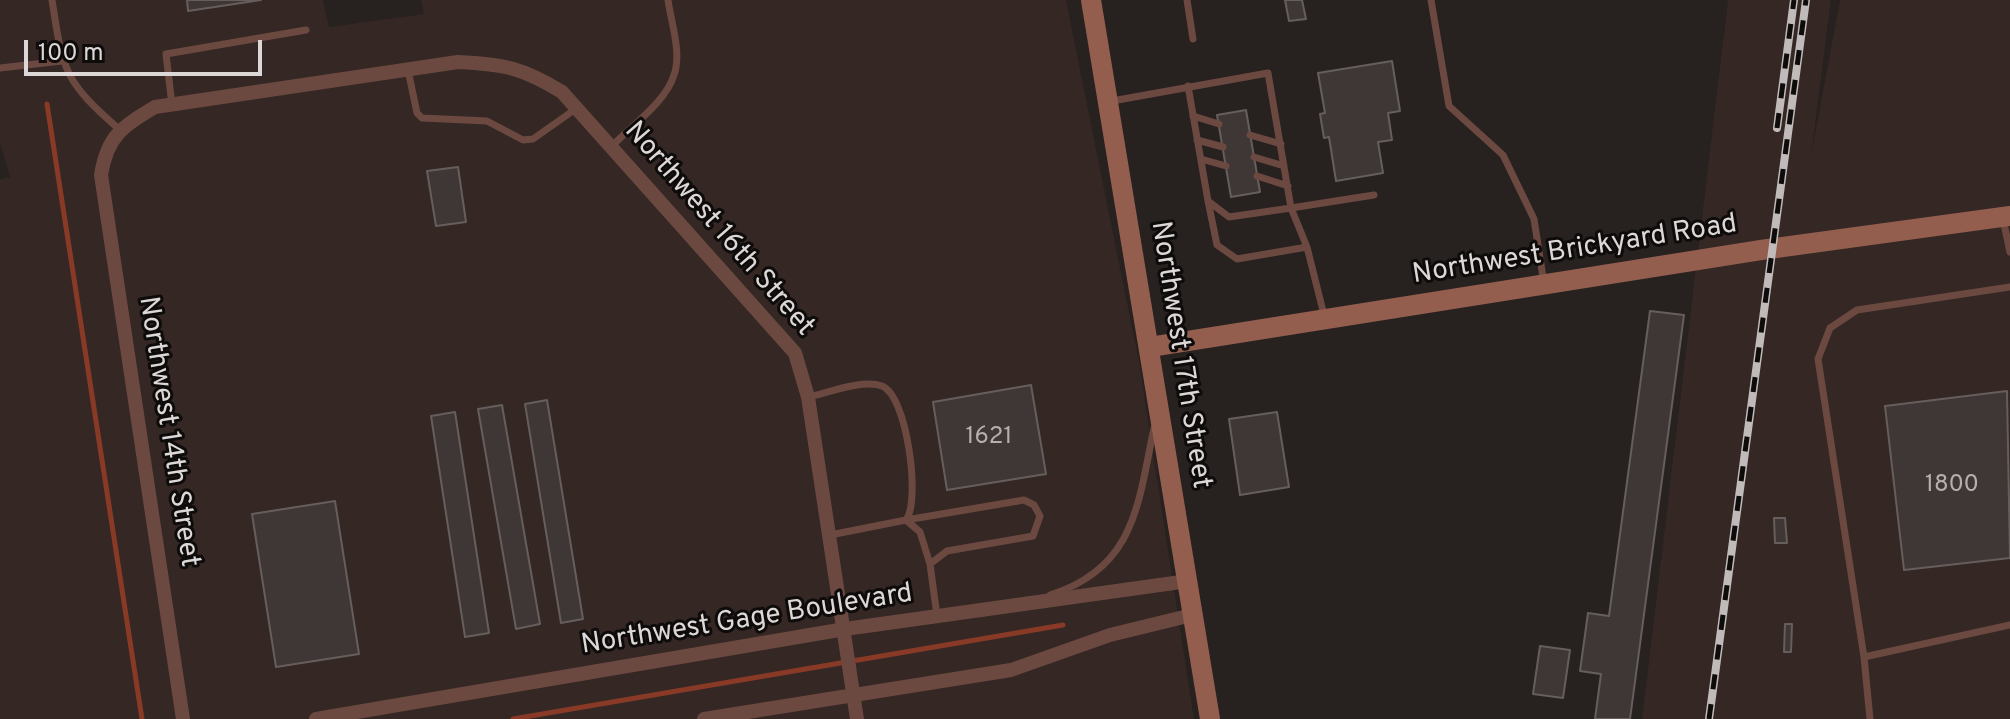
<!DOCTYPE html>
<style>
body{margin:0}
#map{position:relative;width:2010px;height:719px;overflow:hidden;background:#272120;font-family:Overpass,sans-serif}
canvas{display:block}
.scale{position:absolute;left:24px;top:40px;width:238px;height:36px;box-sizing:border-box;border:4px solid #ddd8d7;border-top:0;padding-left:10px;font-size:24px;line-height:28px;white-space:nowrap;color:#ddd8d7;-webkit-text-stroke:6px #0e0c0b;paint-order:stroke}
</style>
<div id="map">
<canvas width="2010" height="719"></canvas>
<div class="scale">100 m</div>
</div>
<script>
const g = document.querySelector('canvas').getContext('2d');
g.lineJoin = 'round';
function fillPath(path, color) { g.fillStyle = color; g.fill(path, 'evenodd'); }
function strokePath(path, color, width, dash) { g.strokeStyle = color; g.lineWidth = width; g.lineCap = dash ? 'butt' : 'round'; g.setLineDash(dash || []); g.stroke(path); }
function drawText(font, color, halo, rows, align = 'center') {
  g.font = font + ' Overpass,sans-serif'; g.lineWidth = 6; g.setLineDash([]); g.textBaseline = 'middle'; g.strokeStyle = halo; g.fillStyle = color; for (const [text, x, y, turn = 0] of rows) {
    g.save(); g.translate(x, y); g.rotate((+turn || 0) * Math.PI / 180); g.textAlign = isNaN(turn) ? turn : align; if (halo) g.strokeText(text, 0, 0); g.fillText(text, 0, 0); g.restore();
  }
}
fillPath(new Path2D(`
 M0,0H323L329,27L424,14L421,0H1066L1139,362L1194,719H0V179L10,177L0,143Z
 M1728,0H1831L1811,156L1840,0H2010V719H1642Z`), '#342724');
strokePath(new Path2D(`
 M47,104L142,719
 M513,719L1063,625`), '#883a26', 5);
const building = new Path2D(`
 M187,0H261L188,11Z
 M1285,0H1302L1306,19L1289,21Z
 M1392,61L1400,111L1388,113L1392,140L1378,142L1383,173L1336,181L1329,137L1324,138L1320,114L1325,113L1318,73Z
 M1246,110L1260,192L1231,197L1217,115Z
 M458,167L466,222L436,226L427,171Z
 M1650,311L1684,315L1630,719H1595L1601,674L1580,671L1588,613L1609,616Z
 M1031,385L1046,474L947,490L933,402Z
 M2007,391L2010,558L1904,570L1885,406Z
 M547,400L583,619L561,623L525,404Z
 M502,405L540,624L516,629L478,409Z
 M455,412L489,633L465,637L431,416Z
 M1277,412L1289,487L1240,495L1229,419Z
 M335,501L359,654L276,667L252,514Z
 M1774,518H1785L1787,543H1775Z
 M1785,624H1792L1791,652H1784Z
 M1540,646L1570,650L1563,698L1533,694Z`);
fillPath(building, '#3e3735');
strokePath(building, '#655e5c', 2);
strokePath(new Path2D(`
 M52,0C63,72 64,81 120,130
 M1187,0L1193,39
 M1431,0L1449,106L1503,155L1534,219L1544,284
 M0,68L62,61
 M408,70L417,113L422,118L487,121L523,140L533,139L577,108
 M1112,101L1268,73L1291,208L1229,217L1208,201L1188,86
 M172,105L166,54L306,30
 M1193,116L1219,124
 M1250,135L1281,144
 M1197,140L1223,147
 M612,146C631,126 666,102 674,75C682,53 671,22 668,0
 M1254,157L1284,166
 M1201,159L1226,166
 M1257,176L1288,186
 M1208,201L1217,245L1237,259L1307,247
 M2003,219L2010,252
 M2010,287L1857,310L1830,328L1818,359L1864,657L2010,625
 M1324,315L1307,247L1291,208L1374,195
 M808,397C828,393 862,379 882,386C907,395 921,501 906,520L830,535
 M906,520L1024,500L1034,505L1040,516L1033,536L947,551L930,564L937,616
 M906,520L920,532L930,564
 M1050,595C1136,568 1138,503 1154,428
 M1864,657L1870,719`), '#6c4940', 7);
strokePath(new Path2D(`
 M183,719L101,175C107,136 123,126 155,107L458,62C504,64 523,68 562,92L795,353L808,397L857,719
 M316,719L845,629L1188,581
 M704,719L1011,670L1110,635L1192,615`), '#6c4940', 14);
strokePath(new Path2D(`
 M1091,0L1210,719
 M1150,347L1761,250L2010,216`), '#945e4f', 20);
const rail = new Path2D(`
 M1777,128L1794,0
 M1709,719L1806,0`);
strokePath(rail, '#c0bbba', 8);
strokePath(rail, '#0e0c0b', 5, [15]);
drawText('24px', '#b5b0ae', null, [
 ["1621",989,438],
 ["1800",1952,486]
]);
drawText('28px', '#ddd8d7', '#0e0c0b', [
 ["Northwest 16th Street",718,230,49],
 ["Northwest Brickyard Road",1575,251,-9],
 ["Northwest 17th Street",1179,355,81],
 ["Northwest 14th Street",167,432,81],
 ["Northwest Gage Boulevard",747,621,-9]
]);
</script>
